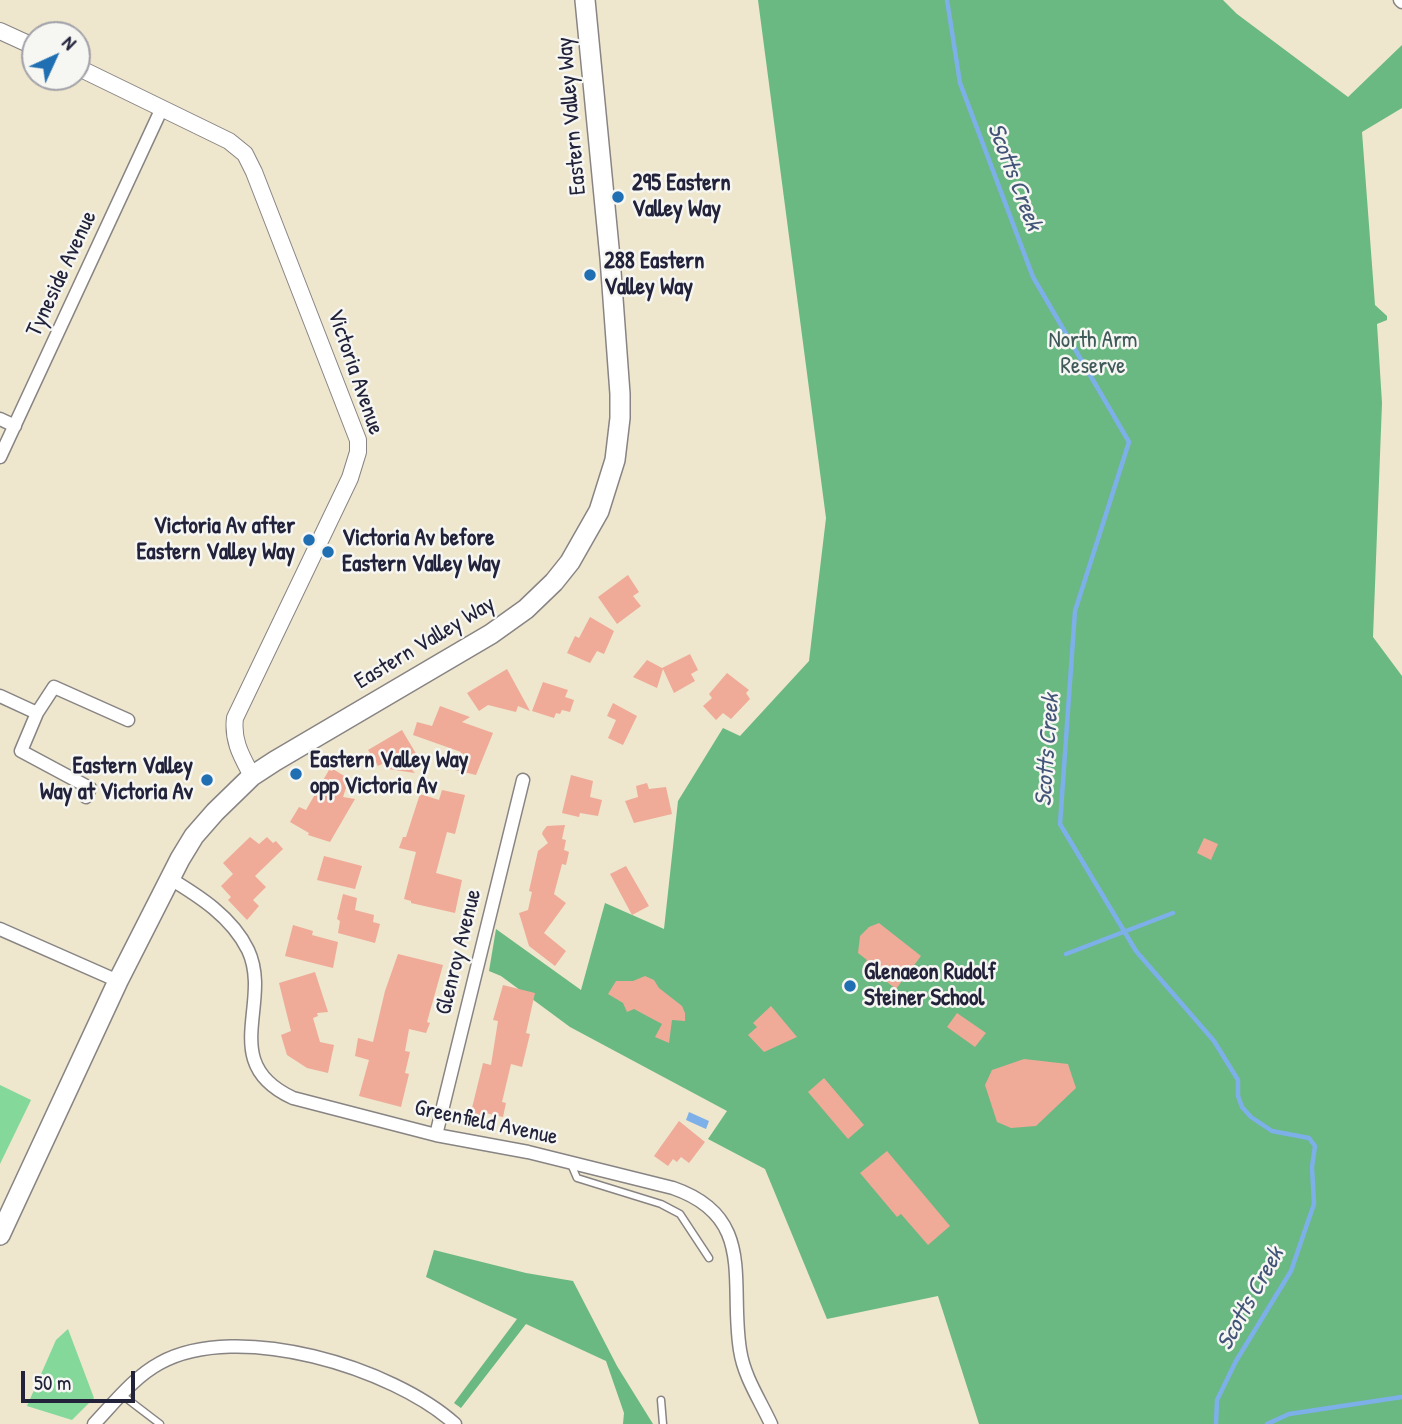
<!DOCTYPE html>
<style>
body{margin:0}
#map{position:relative;width:1402px;height:1424px;overflow:hidden;background:#eee6cd;font-family:"Patrick Hand",sans-serif}
canvas{display:block}
.north{position:absolute;left:21px;top:21px;width:70px;height:70px;box-sizing:border-box;background:#f6f6f2;border:2px solid #a1a1a9;border-radius:50%;rotate:45deg;font-size:19px;font-weight:700;line-height:28px;text-align:center;color:#22223b}
.north::after{content:'';display:block;margin:auto;width:24px;height:32px;background:#1f6fb2;clip-path:polygon(50% 0,100% 100%,50% 72%,0 100%)}
.scale{position:absolute;left:21px;top:1371px;width:114px;height:32px;box-sizing:border-box;border:4px solid #22223b;border-top:0;padding-left:9px;font-size:21px;line-height:24px;white-space:nowrap;color:#22223b;-webkit-text-stroke:5px #f6f6f2;paint-order:stroke}
</style>
<div id="map">
<canvas width="1402" height="1424"></canvas>
<div class="north">N</div>
<div class="scale">50 m</div>
</div>
<script>
const g = document.querySelector('canvas').getContext('2d');
g.lineJoin = 'round';
function fillPath(path, color) { g.fillStyle = color; g.fill(path, 'evenodd'); }
function strokePath(path, color, width, dash) { g.strokeStyle = color; g.lineWidth = width; g.lineCap = dash ? 'butt' : 'round'; g.setLineDash(dash || []); g.stroke(path); }
function drawText(font, color, halo, rows, align = 'center') {
  g.font = font + ' "Patrick Hand",sans-serif'; g.lineWidth = 5; g.setLineDash([]); g.textBaseline = 'middle'; g.strokeStyle = halo; g.fillStyle = color; for (const [text, x, y, turn = 0] of rows) {
    g.save(); g.translate(x, y); g.rotate((+turn || 0) * Math.PI / 180); g.textAlign = isNaN(turn) ? turn : align; if (halo) g.strokeText(text, 0, 0); g.fillText(text, 0, 0); g.restore();
  }
}
fillPath(new Path2D(`
 M0,1085L31,1100L0,1164Z
 M68,1329L94,1398L72,1420L27,1406L56,1340Z`), '#83d89a');
fillPath(new Path2D(`
 M758,0H1223L1237,14L1348,97L1402,45V108L1362,132L1375,305L1387,316V320L1377,324L1382,403L1373,637L1402,676V1424H979L938,1296L827,1319L765,1169L708,1139L727,1111L570,1027L501,976L489,971L496,929L581,990L605,903L664,929L678,801L723,728L740,736L809,661L826,518Z
 M434,1250L526,1273L573,1281L617,1366L653,1424H623L624,1413L606,1361L526,1324L461,1408L454,1403L517,1319L426,1277Z`), '#6ab882');
fillPath(new Path2D(`
 M689,1112L709,1121L706,1129L686,1120Z`), '#7db0e9');
strokePath(new Path2D(`
 M947,0L960,83L1033,277L1129,442L1075,611L1060,824L1136,951L1214,1041L1238,1080V1096L1242,1107L1251,1117L1272,1131L1309,1138L1315,1146L1312,1167L1314,1204L1291,1271L1236,1361L1217,1400L1216,1424
 M1066,954L1173,913
 M1267,1424L1289,1414L1402,1397`), '#7db0e9', 4.5);
fillPath(new Path2D(`
 M628,575L639,592L633,596L641,606L617,624L598,597Z
 M590,617L614,631L604,654L597,651L590,663L567,653L575,636L579,638Z
 M690,654L698,670L691,674L695,681L674,693L663,669L657,688L633,677L647,660L662,668Z
 M507,669L530,711L518,706L516,712L488,705L479,711L467,693Z
 M727,673L749,690L746,693L750,699L731,719L723,713L716,720L703,706L712,698L709,694Z
 M543,682L568,690L565,697L574,700L570,712L562,710L560,714L556,713L554,718L532,711Z
 M613,703L637,716L623,745L608,738L616,720L607,716Z
 M440,706L470,717L462,722L493,733L476,775L455,770L461,752L413,735L417,722L432,726Z
 M402,730L418,757L407,765L415,773L388,769L384,763L378,766L368,750Z
 M333,769L349,779L343,797L355,799L330,842L308,835L309,833L290,822L299,807L306,810L329,770L332,771Z
 M571,775L593,781L590,797L602,800L598,816L580,813L579,817L562,813Z
 M647,783L649,789L666,787L672,814L634,823L625,801L638,797L636,786Z
 M442,790L465,795L455,834L447,832L436,873L462,880L455,913L411,903V901L404,899L416,852L399,848L403,837H406L420,794L439,800Z
 M565,825L562,839L566,840L564,850L569,852L566,865L562,864L554,894L566,903L544,933L566,951L555,966L529,946L519,913L528,910L532,892L529,891L538,851L548,843L542,834L543,831L547,826Z
 M250,837L259,844L267,837L273,843L276,841L283,849L255,876L266,887L253,900L259,906L247,920L228,900L231,897L221,886L233,874L223,863Z
 M1204,838L1218,844L1211,860L1197,853Z
 M324,856L362,866L355,889L317,880Z
 M626,866L649,906L632,915L610,874Z
 M343,894L357,898L355,910L374,915L373,922L380,924L375,943L338,933L340,921L337,919Z
 M879,923L921,956L896,989L864,964L867,960L858,953L860,936L869,927Z
 M293,925L313,931L312,935L338,942L333,968L285,956Z
 M398,954L443,965L427,1022L430,1023L426,1033L409,1029L405,1051L410,1052L405,1073L409,1074L401,1107L359,1096L369,1060L355,1056L358,1038L373,1042L385,991Z
 M315,972L328,1012L317,1013L318,1016L313,1018L320,1042L334,1045L328,1073L307,1068L287,1055L281,1035L291,1031L279,983Z
 M645,976L654,980L659,988L682,1006L685,1013V1021L672,1020L669,1043L655,1037L662,1024L634,1009L627,1012L623,1003L608,994L616,981H633Z
 M503,985L535,993L526,1033L530,1034L522,1067L511,1064L502,1102L506,1103L503,1117L485,1113L484,1120L470,1116L483,1063L491,1065L498,1021L493,1020Z
 M771,1006L797,1037L764,1052L748,1035L757,1027L753,1023Z
 M957,1013L986,1033L975,1047L947,1027Z
 M1024,1059L1068,1064L1076,1088L1036,1126L1011,1128L997,1122L985,1085L992,1070Z
 M824,1078L864,1125L848,1139L808,1092Z
 M679,1121L705,1142L689,1163L681,1157L677,1162L673,1159L668,1166L654,1156Z
 M887,1151L950,1226L928,1245L901,1214L897,1217L860,1173Z`), '#efab98');
const service = new Path2D(`
 M571,1164L577,1178L661,1204L680,1214L709,1258
 M122,1395L160,1424
 M661,1400L663,1424`);
const minor = new Path2D(`
 M1400,0L1402,2
 M0,419L15,426
 M0,457L162,108
 M0,696L37,713L21,751L90,788L86,797
 M37,713L54,687L128,720
 M169,878C199,896 232,917 248,950C273,1003 217,1063 293,1098L436,1135L528,1152L673,1188C757,1217 729,1282 740,1350C744,1377 760,1400 771,1424
 M0,929L118,981
 M436,1135L523,780
 M94,1424C114,1403 134,1377 160,1363C238,1320 393,1368 455,1424`);
const tertiary = new Path2D(`
 M0,31L35,47
 M77,67L229,141L245,154L254,172L358,440V452L350,478L235,718C232,741 242,757 252,776`);
const primary = new Path2D(`
 M0,1235L118,981L180,859L194,836L215,812L252,776L275,761L491,634L526,609L554,582L570,562L599,511L615,460L620,418V394L610,258L585,0`);
strokePath(service, '#888484', 9);
strokePath(minor, '#888484', 15);
strokePath(tertiary, '#888484', 18);
strokePath(primary, '#888484', 22);
strokePath(service, '#fff', 6);
strokePath(minor, '#fff', 12);
strokePath(tertiary, '#fff', 16);
strokePath(primary, '#fff', 19);
for (const [x, y, r, color] of [
 [618,197,7,"#1f6fb2"],
 [590,275,7,"#1f6fb2"],
 [309,540,7,"#1f6fb2"],
 [328,552,7,"#1f6fb2"],
 [296,774,7,"#1f6fb2"],
 [207,780,7,"#1f6fb2"],
 [850,986,7,"#1f6fb2"]
]) { const dot = new Path2D(); dot.arc(x, y, r, 0, 2 * Math.PI); g.fillStyle = color; g.fill(dot); strokePath(dot, '#f6f6f2', 2.5); }
drawText('23px', '#22223b', '#f6f6f2', [
 ["Eastern Valley Way",572,116,-95],
 ["Tyneside Avenue",62,274,-65],
 ["Victoria Avenue",355,372,71],
 ["Eastern Valley Way",425,643,-31],
 ["Glenroy Avenue",459,952,-76],
 ["Greenfield Avenue",486,1123,12]
]);
drawText('bold 23px', '#22223b', '#f6f6f2', [
 ["295 Eastern",632,184],
 ["Valley Way",632,210],
 ["288 Eastern",604,262],
 ["Valley Way",604,288],
 ["Victoria Av after",295,527,"right"],
 ["Eastern Valley Way",295,553,"right"],
 ["Victoria Av before",342,539],
 ["Eastern Valley Way",342,565],
 ["Eastern Valley Way",310,761],
 ["opp Victoria Av",310,787],
 ["Eastern Valley",193,767,"right"],
 ["Way at Victoria Av",193,793,"right"],
 ["Glenaeon Rudolf",864,973],
 ["Steiner School",864,999]
], 'left');
drawText('23px', '#3f5958', '#f6f6f2', [
 ["North Arm",1093,341],
 ["Reserve",1093,367]
]);
drawText('italic 24px', '#425478', '#f6f6f2', [
 ["Scotts Creek",1014,177,69],
 ["Scotts Creek",1048,750,-86],
 ["Scotts Creek",1251,1299,-61]
]);
</script>
